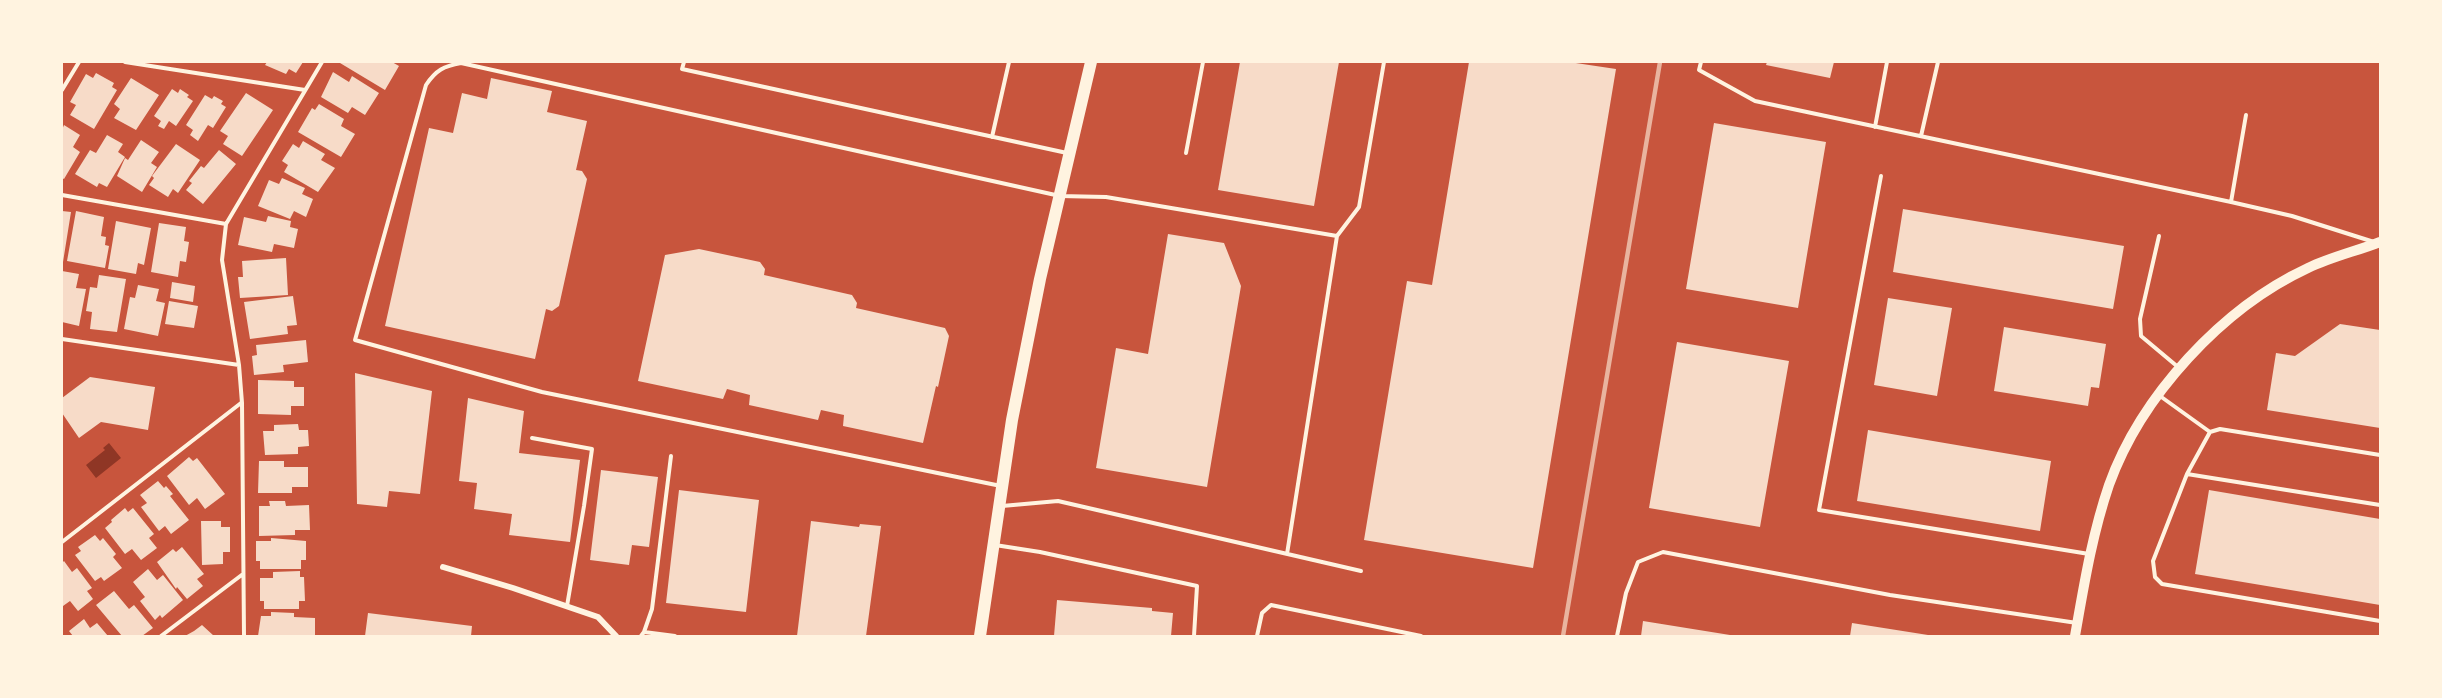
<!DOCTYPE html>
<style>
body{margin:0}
#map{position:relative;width:2442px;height:698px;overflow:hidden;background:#c8553d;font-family:Montserrat,sans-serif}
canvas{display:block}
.frame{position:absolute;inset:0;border:63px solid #fff3e0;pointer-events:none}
</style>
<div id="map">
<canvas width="2442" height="698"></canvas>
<div class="frame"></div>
</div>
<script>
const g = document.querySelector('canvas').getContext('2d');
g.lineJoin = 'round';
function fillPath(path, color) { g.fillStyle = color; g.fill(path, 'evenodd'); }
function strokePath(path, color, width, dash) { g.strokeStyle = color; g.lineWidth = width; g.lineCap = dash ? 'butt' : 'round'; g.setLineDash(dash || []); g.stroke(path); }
fillPath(new Path2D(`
 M109,443L121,458L96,478L86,465L105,450L103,448Z`), '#8f3625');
fillPath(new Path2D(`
 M267,62H303L296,73L289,69L286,74L265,65Z
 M341,62H392L399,66L385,90L340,63Z
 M1240,62H1339L1314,206L1218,190Z
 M1469,62H1569L1616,69L1533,568L1364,540L1407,281L1432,285Z
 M1767,62H1834L1830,78L1766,65Z
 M333,72L349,82L352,76L379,93L365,115L352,107L348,113L321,97Z
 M96,73L114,83L112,87L117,90L94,129L70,115L76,105L70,102L86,74L93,78Z
 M131,78L159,95L136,130L114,118L120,109L114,104Z
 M491,78L552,91L547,112L587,121L576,170L582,171L587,179L559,306L552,311L546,309L535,359L385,326L429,128L453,133L462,93L487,99Z
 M172,89L178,93L180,89L189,95L187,97L193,101L176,126L169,121L164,129L158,126L161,121L154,116Z
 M246,93L273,110L242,156L223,144L228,136L220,131Z
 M205,95L212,99L214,96L223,101L221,104L226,107L213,128L208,125L198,141L190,135L193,130L186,125Z
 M319,104L344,119L341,126L355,134L341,157L298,132L312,108L315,110Z
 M1714,123L1826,142L1798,308L1686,289Z
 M64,125L80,135L73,147L80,152L64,179L62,178V130Z
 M107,135L123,144L118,152L125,157L107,187L99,183L97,187L75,174L90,150L96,153Z
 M141,140L159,152L151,163L157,167L142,192L117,176L125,158L128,160Z
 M303,141L325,154L321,160L335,168L318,192L284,172L288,165L282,161L293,144L299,148Z
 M176,144L200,160L178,193L173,189L168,197L149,185L154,178L152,176Z
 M219,150L236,164L203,204L186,190L192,183L189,181L201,166L204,168Z
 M282,178L305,188L302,194L313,199L306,217L294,211L290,219L258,206L269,180L279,184Z
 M1903,209L2124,246L2113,309L1893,272Z
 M62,211L71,212L63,262H62Z
 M76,211L104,217L101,236L106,237L105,245L109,246L105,268L67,261Z
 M268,216L291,221L290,227L298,229L294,248L274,244L272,252L238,245L244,217L266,222Z
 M116,221L151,228L144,265L138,263L136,274L108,269Z
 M159,223L186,227L184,241L189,242L186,262L180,261L178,277L151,272Z
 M1168,234L1224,243L1241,286L1207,487L1096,468L1116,348L1148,354Z
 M699,249L760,262L765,269L764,275L852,295L857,303L856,308L945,328L949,336L938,387L936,386L923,443L843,426L844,415L821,410L818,420L749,405L750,395L727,389L723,399L638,381L665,255Z
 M286,258L288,295L240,298L238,277H243L242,261Z
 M62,271L79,274L76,288L86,289L79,326L62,322Z
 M99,275L126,279L117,332L90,329L92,312L86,311L90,287L97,288Z
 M172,282L195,286L193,302L170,298Z
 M138,285L159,289L156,301L165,303L158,336L124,329L130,297L135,298Z
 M293,296L297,325L287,326L288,334L250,339L244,302Z
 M1888,298L1952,308L1937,396L1874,385Z
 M169,301L198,306L194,328L165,324Z
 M2340,324L2380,330V428L2267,410L2276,353L2295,356Z
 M2004,327L2106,344L2099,388L2091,387L2088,406L1994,391Z
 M306,340L308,362L283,365L284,372L254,375L252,356L257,355L256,345Z
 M1677,342L1789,361L1760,527L1649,508Z
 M355,373L432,391L420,494L389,491L387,507L357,504Z
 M90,377L155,387L148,430L101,422L79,438L62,413V398Z
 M258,380L294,381V387H304V406H291V415L258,414Z
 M468,398L524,411L519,453L580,460L570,542L509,535L512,514L474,509L477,483L459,481Z
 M298,424L299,430H308L309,446L298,447V454L265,455L263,431H274V425Z
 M1868,430L2051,461L2040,531L1857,501Z
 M189,457L193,461L197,458L225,494L205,509L197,498L189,505L167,476Z
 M259,461H284V467H308V487H292V493H258Z
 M601,470L658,477L649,547L632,545L629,565L590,560Z
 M158,481L164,488L166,486L173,494L170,496L189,520L171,534L165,526L159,531L141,507L147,503L140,495Z
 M679,490L759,500L746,612L666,603Z
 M2209,490L2380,519V605L2195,574Z
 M269,501H285L286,506L309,505L310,530H295V535L259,536V506H270Z
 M125,508L128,512L133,508L154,534L149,538L157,548L141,560L132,549L125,554L105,528L112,522L111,520Z
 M201,521H221V527H230V552H223V564L202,565Z
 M811,521L859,527L860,524L881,526L866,636H797Z
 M95,535L100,541L103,538L116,554L113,557L122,568L104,581L101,577L95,581L75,555L81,551L78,547Z
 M271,538L306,541V560H301V569H260V561H256V541H271Z
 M182,547L204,574L197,579L203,586L187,599L177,587L176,589L157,562L173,549L176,552Z
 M64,561L72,572L77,568L92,588L87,591L93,599L78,611L70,601L63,606L62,604V563Z
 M148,569L157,580L163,575L183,600L162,618L160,615L155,620L140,601L145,597L133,582Z
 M300,571V577H304L305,601H299V609H264V601H260V578H273V572Z
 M114,591L129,609L134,605L153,628L142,636H122L96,605Z
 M1057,600L1152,608V611L1173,613L1171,636H1054Z
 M271,612L294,613V617L315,618V636H258L261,616H271Z
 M368,613L472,626L471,636H365Z
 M84,619L90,628L97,623L108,636H73L69,631Z
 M1643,621L1730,635V636H1641Z
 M1852,623L1928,635V636H1850Z
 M202,625L214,636H185L194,631Z`), '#f7dbc8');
strokePath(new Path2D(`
 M125,62L305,90
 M684,62L682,69L1067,153
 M1701,62L1699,70L1755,101L2231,202L2292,216L2374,242
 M62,90L79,62
 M1875,127L1887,62
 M1921,136L1938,62
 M992,137L1009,62
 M1186,153L1203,62
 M1881,176L1819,510L2089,554
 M62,195L226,224
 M2231,202L2246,115
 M2159,236L2140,319L2141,336L2178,367
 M62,339L239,365
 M2160,396L2210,432
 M532,438L592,449L584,506L567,606
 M2380,455L2220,429L2210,432L2187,474L2153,561L2155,577L2162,584L2380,621
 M2187,474L2380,505
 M1001,486L542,392L355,340L426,85C436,70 444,66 461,63L1060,196L1106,197L1337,236
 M1002,506L1058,501L1361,571
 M62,542L241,403
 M995,545L1040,552L1197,586L1194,636
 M1287,554L1337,236L1359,207L1384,62
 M644,632L675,636
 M161,636L243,574
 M244,636L242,403L239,365L222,260L226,224L322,62
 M641,636L644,632L652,609L671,456
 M1257,636L1262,613L1271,605L1421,636
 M1617,636L1626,593L1638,562L1663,552L1890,595L2077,623`), '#fff3e0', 4);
strokePath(new Path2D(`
 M443,567L513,588L598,617L616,636`), '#fff3e0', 6);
strokePath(new Path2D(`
 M2075,636C2084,585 2092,535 2109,485C2141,396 2222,308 2308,268C2331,257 2357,251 2380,242`), '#fff3e0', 10);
strokePath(new Path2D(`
 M980,636L1012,420L1040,279L1091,62`), '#fff3e0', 12);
strokePath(new Path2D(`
 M1563,636L1660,62`), '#e9b49f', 4.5);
</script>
